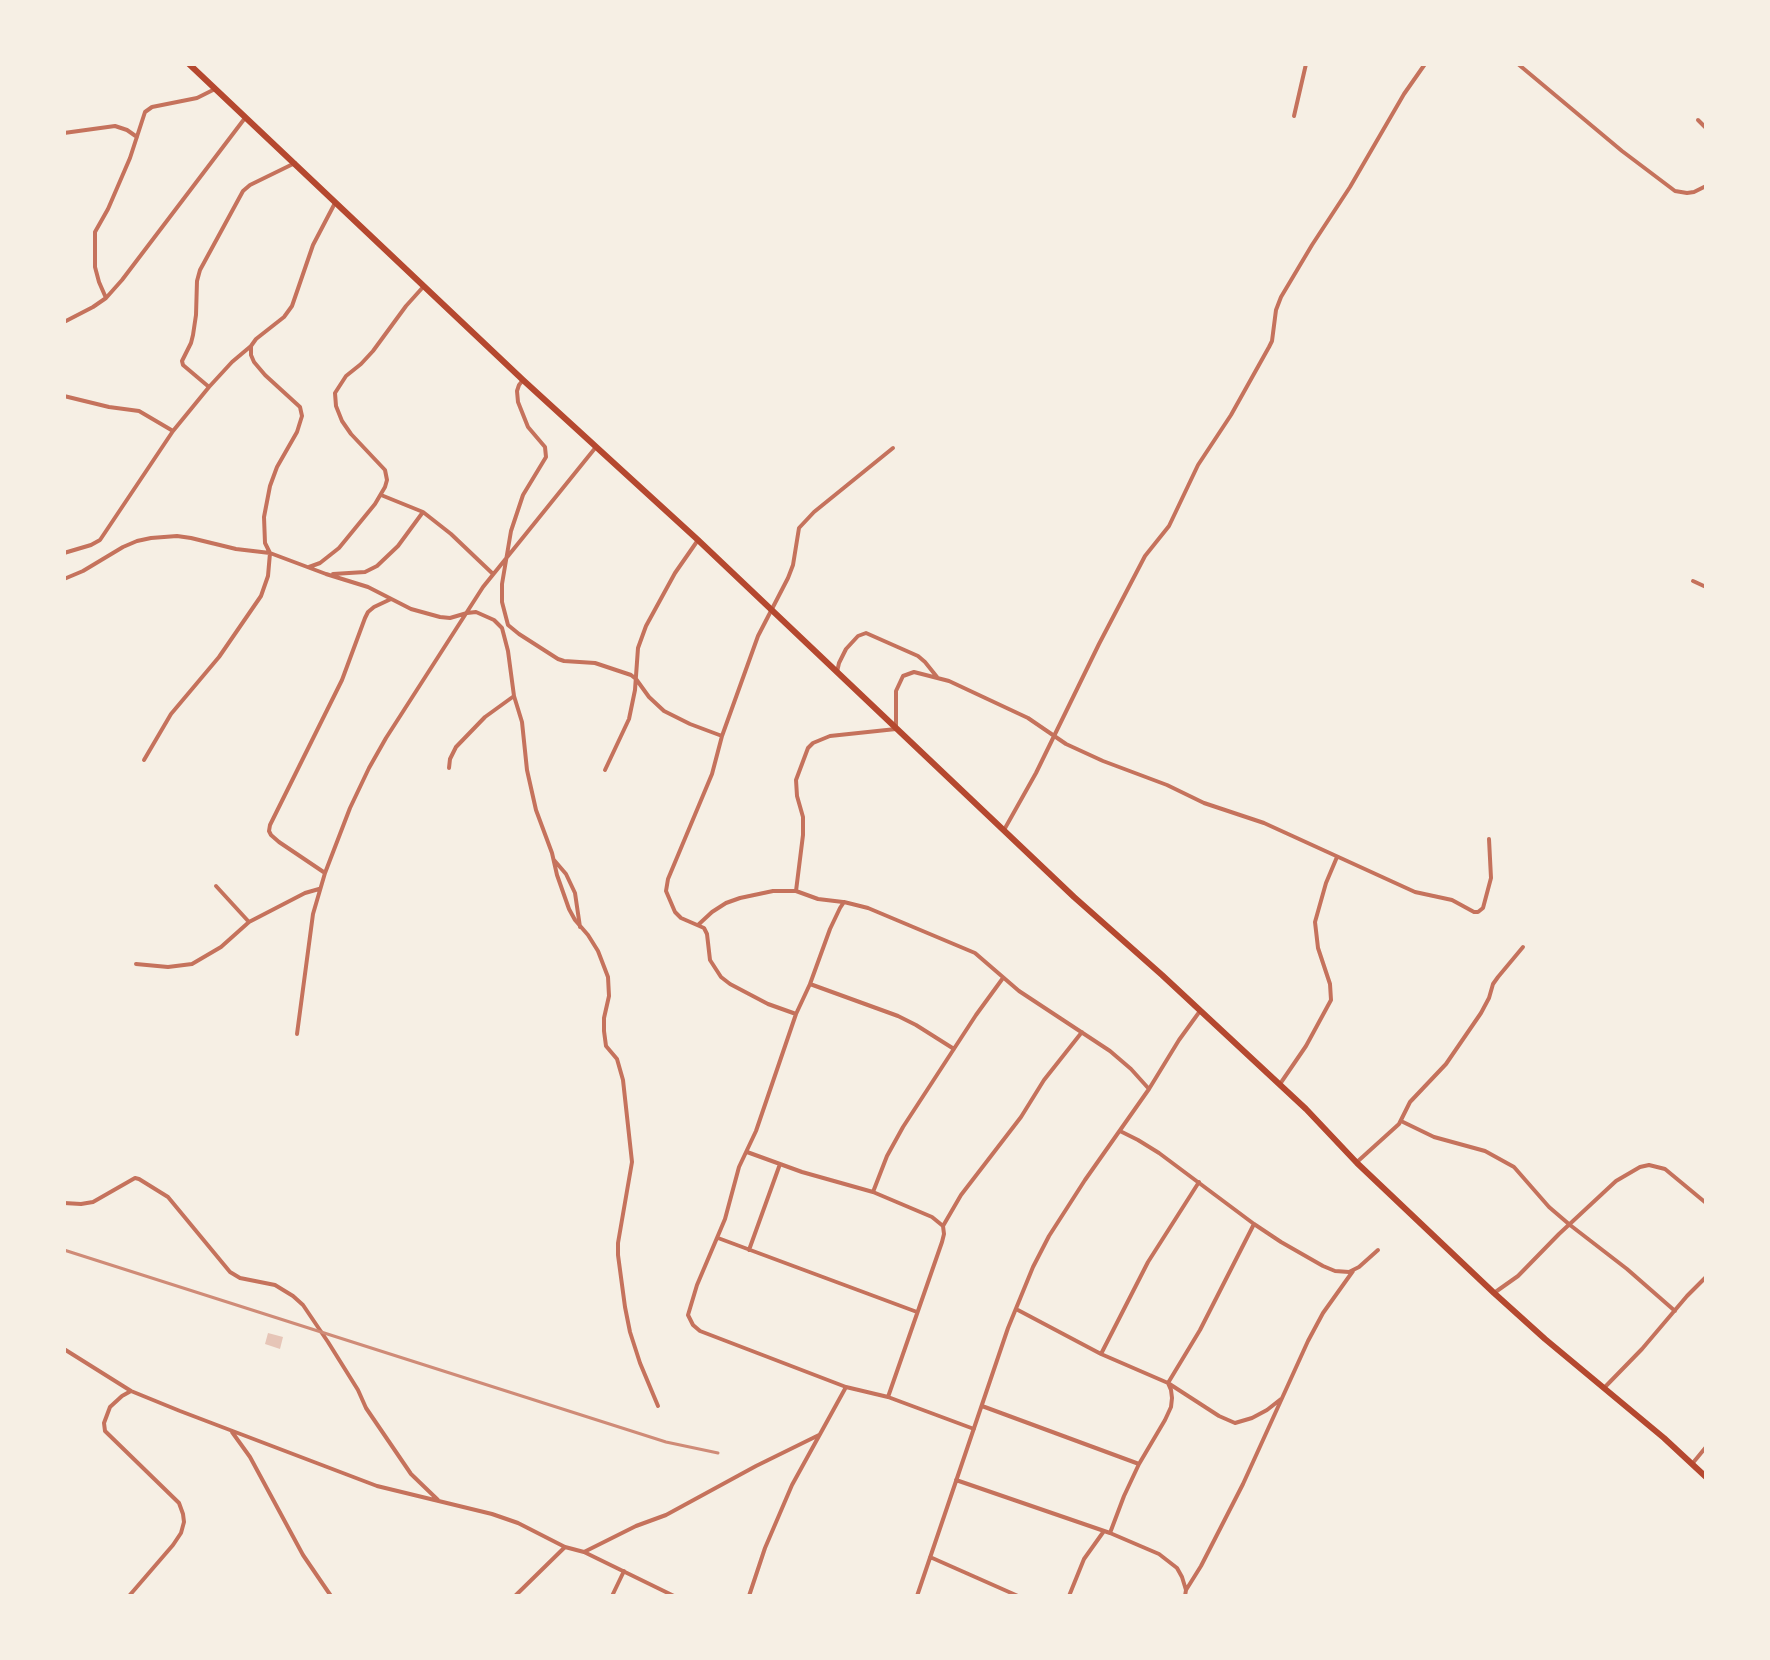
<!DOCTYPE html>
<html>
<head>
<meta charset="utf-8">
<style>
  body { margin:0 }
  #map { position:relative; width:1770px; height:1660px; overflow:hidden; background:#f6efe4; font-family:"Sofia Sans Condensed",sans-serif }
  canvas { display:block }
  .frame { position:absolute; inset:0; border:66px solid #f6efe4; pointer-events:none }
</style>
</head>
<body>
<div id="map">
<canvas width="1770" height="1660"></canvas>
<div class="frame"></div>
</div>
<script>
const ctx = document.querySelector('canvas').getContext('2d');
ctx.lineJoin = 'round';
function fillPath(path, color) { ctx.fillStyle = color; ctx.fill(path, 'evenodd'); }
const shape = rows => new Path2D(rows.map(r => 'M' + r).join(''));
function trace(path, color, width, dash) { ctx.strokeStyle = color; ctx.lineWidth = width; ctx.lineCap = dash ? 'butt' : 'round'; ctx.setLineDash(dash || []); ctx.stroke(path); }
fillPath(shape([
  [268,1333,283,1337,280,1349,265,1344]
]), '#e6c5b7');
trace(shape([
  [1518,64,1622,151,1675,191,1687,193,1694,192,1706,186],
  [1294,116,1306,64],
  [1698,120,1706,128],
  [64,133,115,126,127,130,137,137],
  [335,203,313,245,292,306,284,317,256,339,251,346,251,355,254,362,265,375,300,407,302,416,297,432,277,467,270,486,264,517,265,543,270,553,326,574,368,587,411,609,440,617,450,618,467,613,476,612,494,620,502,628,508,651,514,696,522,722,527,770,536,810,552,853,557,875,569,909,575,920,588,935,598,951,608,977,609,996,604,1018,604,1031,606,1046,617,1059,623,1080,632,1162,618,1243,618,1255,625,1307,630,1332,640,1363,658,1406],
  [106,298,99,282,95,267,95,232,108,209,130,158,145,112,152,107,197,98,215,89],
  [64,322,93,307,106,298,122,280,245,118],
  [523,380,519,385,517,391,518,402,528,427,545,447,546,457,523,495,511,531,502,584,502,602,508,625,519,634,558,659,564,661,595,663,631,675,636,679,649,697,664,711,690,724,722,736],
  [209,387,183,365,182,361,191,343,193,335,196,315,197,281,200,270,243,191,250,185,295,163],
  [64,396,109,407,139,411,173,431],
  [381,495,423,512,451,534,493,574],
  [64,553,91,545,100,540,173,431,209,387,232,362,251,346],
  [309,567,320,563,339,548,375,504,385,487,387,480,385,470,351,434,342,421,336,406,335,393,346,376,361,364,373,351,406,306,424,286],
  [333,574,365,572,377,566,398,546,423,512],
  [64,579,83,571,123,547,137,541,151,538,177,536,191,538,236,549,270,553,268,576,261,596,219,657,171,714,144,760],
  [1693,581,1706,587],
  [837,672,839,663,846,649,858,636,866,633,918,656,925,662,937,677],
  [449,768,450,759,456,747,485,717,514,696],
  [605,770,629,719,635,690,638,648,646,626,675,573,698,540],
  [1004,830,1036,773,1099,644,1145,556,1169,526,1198,465,1231,415,1269,347,1272,341,1276,310,1281,297,1312,245,1350,187,1404,94,1425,64],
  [554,860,566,874,575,893,580,927],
  [325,873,279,842,271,835,269,831,270,825,342,680,365,618,368,612,374,607,391,599],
  [216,886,249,922],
  [796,891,803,835,803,817,797,796,796,780,808,748,813,743,830,736,896,729,896,691,903,676,914,672,949,681,1028,718,1066,744,1103,761,1167,785,1204,803,1264,823,1415,892,1452,900,1474,912,1478,912,1483,908,1491,878,1489,839],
  [698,925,712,912,726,903,740,898,773,891,796,891,818,899,843,902],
  [136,964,168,967,192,964,221,947,249,922,305,893,319,889],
  [810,984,898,1016,916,1025,954,1049],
  [796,1014,768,1004,730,984,721,977,710,960,707,934,704,928,681,918,675,912,666,891,668,879,712,774,722,736,758,636,788,578,793,565,799,528,814,512,893,448],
  [297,1034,313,914,325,873,350,808,369,768,386,738,483,587,596,447],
  [1280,1084,1306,1046,1331,1000,1330,984,1318,948,1315,922,1326,883,1337,857],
  [1401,1121,1434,1137,1485,1151,1514,1167,1549,1207,1570,1225,1627,1269,1675,1311],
  [1120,1131,1138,1140,1159,1153,1254,1224,1281,1242,1323,1266,1335,1271,1349,1272,1359,1267,1378,1250],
  [747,1152,802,1172,873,1192,932,1217,943,1226,944,1234,942,1242,888,1397],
  [1357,1162,1399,1124,1410,1102,1446,1064,1481,1013,1489,998,1493,984,1498,977,1523,947],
  [873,1192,887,1156,903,1127,976,1015,1003,978],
  [64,1203,81,1204,93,1202,135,1178,139,1179,168,1197,230,1272,240,1278,275,1285,293,1296,303,1305,328,1342,358,1390,366,1408,411,1474,438,1500],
  [1254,1224,1200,1330,1168,1383,1219,1416,1235,1423,1252,1418,1267,1410,1281,1399],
  [943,1226,961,1195,1021,1117,1044,1080,1082,1032],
  [718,1238,917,1312],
  [749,1250,780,1164],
  [1494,1293,1518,1276,1559,1234,1616,1181,1640,1167,1649,1165,1665,1169,1706,1203],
  [1016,1309,1101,1354,1168,1383,1171,1390,1172,1398,1171,1407,1165,1420,1139,1464,1124,1496,1110,1533],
  [64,1349,131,1391,180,1411,377,1486,492,1514,518,1523,565,1547,584,1552,674,1596],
  [1101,1354,1148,1262,1199,1182],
  [1604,1388,1642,1349,1687,1296,1706,1277],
  [982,1406,1139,1464],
  [974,1429,888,1397,846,1387,700,1331,693,1325,688,1315,697,1285,725,1219,739,1167,756,1131,796,1014,810,984,830,929,840,908,844,902,868,908,975,953,1019,991,1110,1051,1131,1069,1149,1089],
  [232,1432,250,1457,303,1555,331,1596],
  [1692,1464,1706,1447],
  [956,1480,1110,1533,1159,1554,1177,1568,1182,1577,1186,1590,1185,1596],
  [584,1552,636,1526,666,1515,756,1466,819,1435],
  [930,1557,1018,1596],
  [1186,1590,1201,1566,1243,1484,1308,1341,1323,1313,1353,1271],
  [129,1596,173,1545,181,1533,184,1522,183,1514,179,1503,105,1431,104,1423,110,1407,122,1396,131,1391],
  [515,1596,565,1547],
  [612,1596,624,1571],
  [749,1596,765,1548,792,1485,846,1387],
  [917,1596,1008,1328,1033,1267,1049,1236,1085,1180,1149,1089,1179,1040,1200,1011],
  [1069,1596,1084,1559,1104,1531]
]), '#c5725c', 4);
trace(shape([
  [189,64,523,380,698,540,1074,897,1162,975,1306,1109,1357,1163,1494,1293,1545,1339,1664,1438,1706,1477]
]), '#b5482f', 6);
trace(shape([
  [64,1250,666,1442,718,1453]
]), '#cf8b77', 3);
</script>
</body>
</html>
